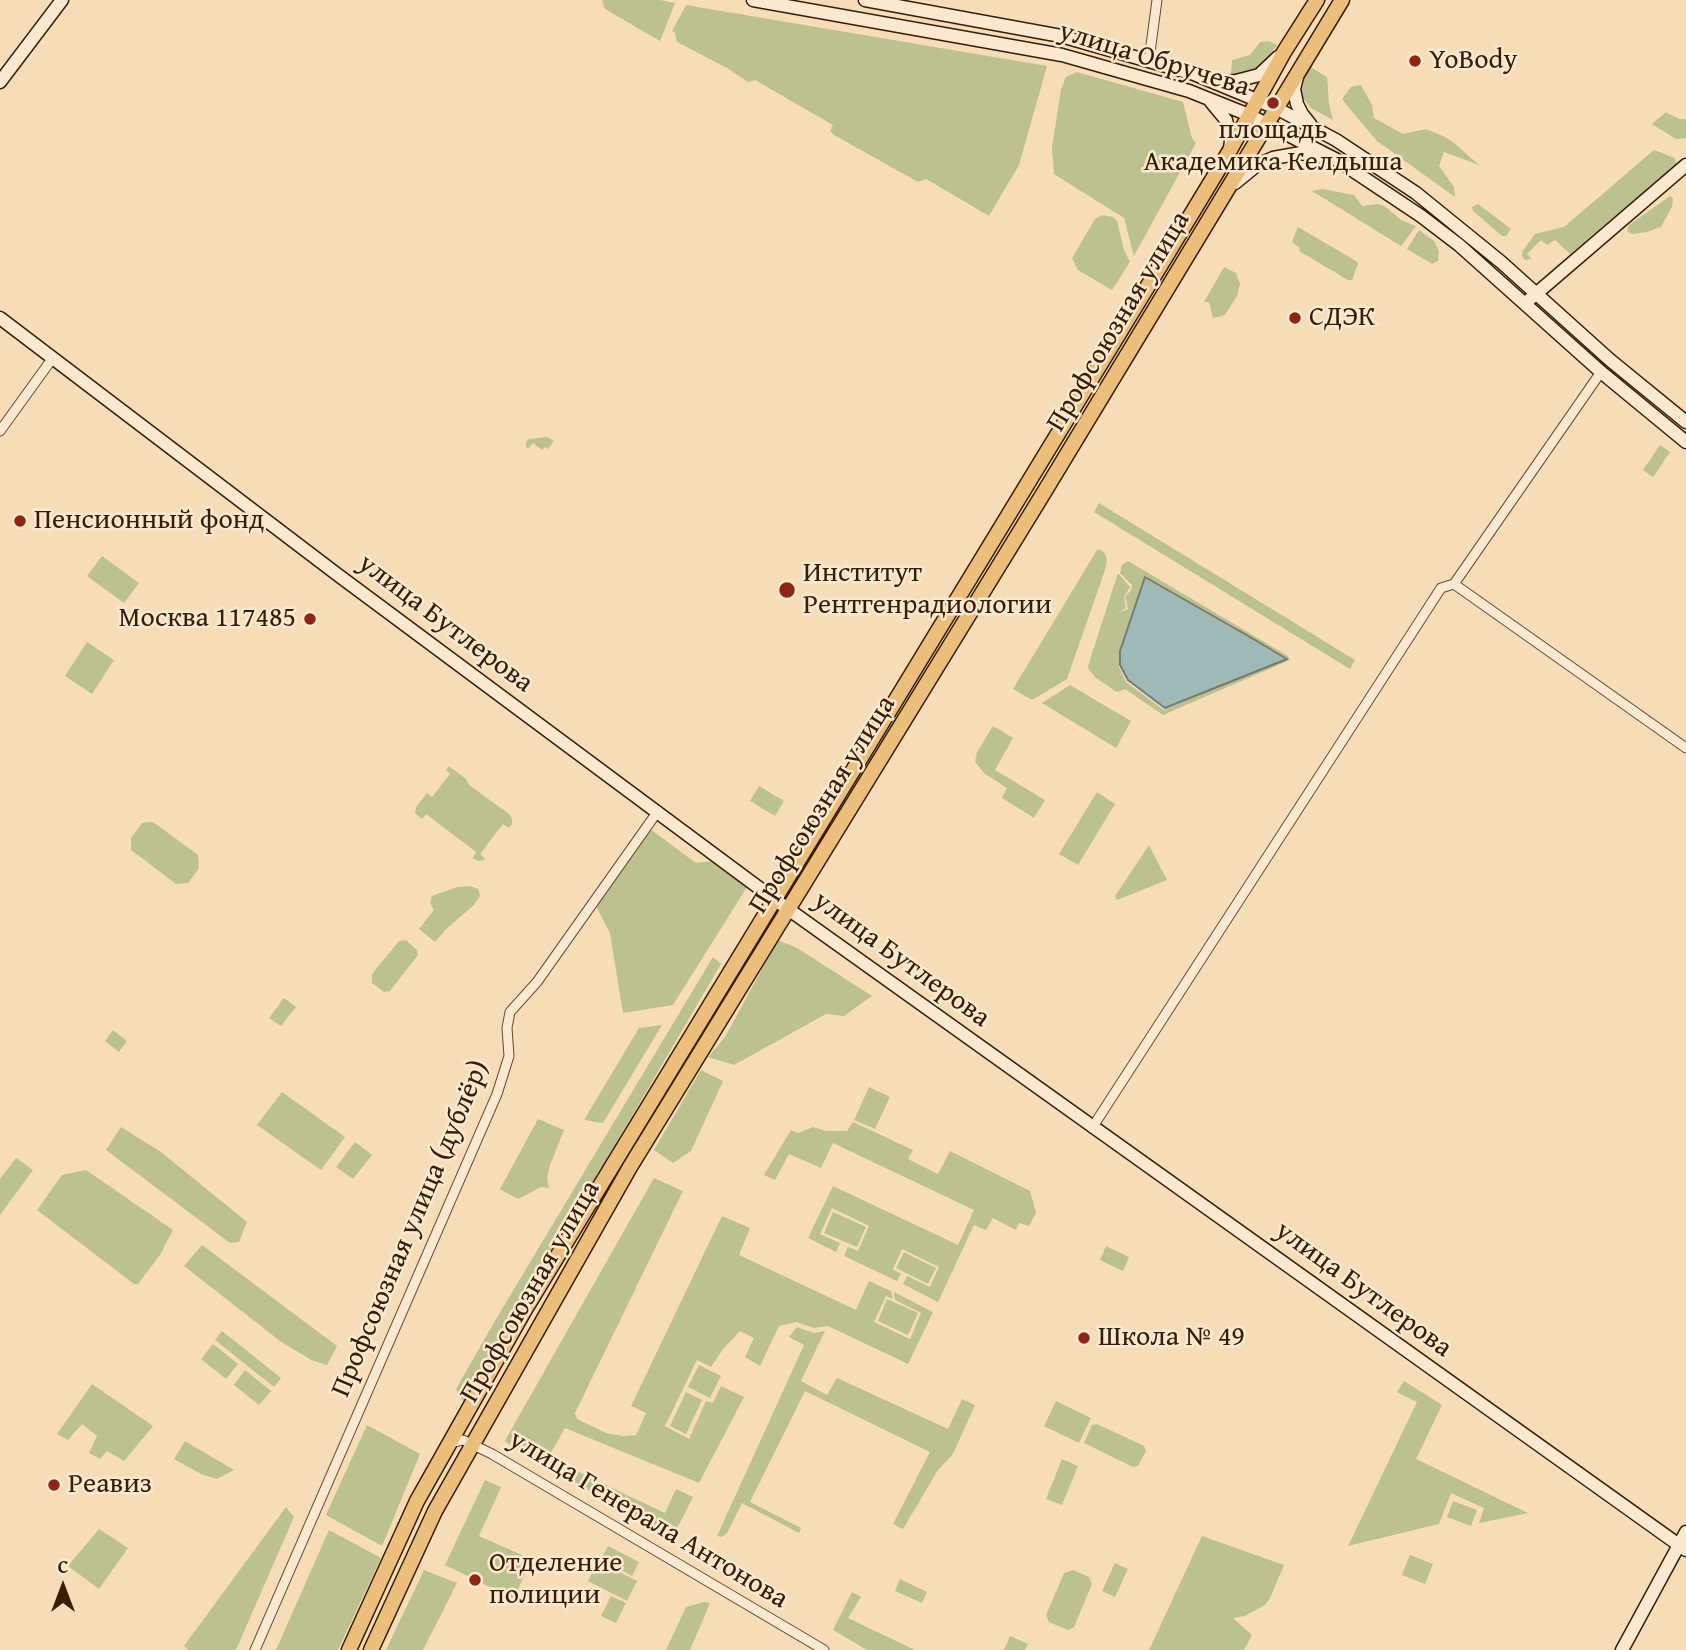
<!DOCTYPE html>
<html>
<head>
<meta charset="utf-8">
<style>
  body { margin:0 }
  #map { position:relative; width:1686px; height:1650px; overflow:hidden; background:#f7ddb7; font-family:"Gentium Book Plus",serif }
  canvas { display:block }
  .north { position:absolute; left:28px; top:1552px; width:70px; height:70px; -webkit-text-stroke:5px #fae9d0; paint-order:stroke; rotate:0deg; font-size:19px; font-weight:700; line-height:28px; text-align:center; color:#371c06 }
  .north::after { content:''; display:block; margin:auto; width:24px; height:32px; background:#371c06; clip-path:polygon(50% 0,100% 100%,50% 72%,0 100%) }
</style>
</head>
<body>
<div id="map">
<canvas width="1686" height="1650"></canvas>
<div class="north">С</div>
</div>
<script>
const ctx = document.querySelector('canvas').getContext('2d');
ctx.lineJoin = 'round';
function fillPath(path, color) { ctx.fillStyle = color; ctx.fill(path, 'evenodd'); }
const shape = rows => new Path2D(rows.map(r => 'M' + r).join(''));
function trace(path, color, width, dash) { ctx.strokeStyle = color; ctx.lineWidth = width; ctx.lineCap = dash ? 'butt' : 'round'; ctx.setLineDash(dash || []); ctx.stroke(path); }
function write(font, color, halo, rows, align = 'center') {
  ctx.font = font + ' "Gentium Book Plus",serif'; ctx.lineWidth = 5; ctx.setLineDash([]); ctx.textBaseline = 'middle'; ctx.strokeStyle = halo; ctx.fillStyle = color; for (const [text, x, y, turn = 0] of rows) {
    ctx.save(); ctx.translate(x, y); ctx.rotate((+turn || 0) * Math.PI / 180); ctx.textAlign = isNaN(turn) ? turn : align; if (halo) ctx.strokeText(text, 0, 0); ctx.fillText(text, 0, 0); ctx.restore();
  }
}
fillPath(shape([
  [602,0,660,0,675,3,660,41,605,9],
  [686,5,1047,66,1019,165,989,216,926,179,918,182,834,135,830,131,833,125,755,80,748,82,727,68,677,42,675,33,672,31],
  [1269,41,1277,45,1264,63,1256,70,1231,75,1232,60,1250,55,1260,42],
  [1309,66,1327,77,1329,104,1333,120,1311,108,1301,96,1299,86],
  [1077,72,1183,102,1192,138,1196,143,1134,256,1124,218,1054,174,1052,147,1061,89,1066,77],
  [1361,85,1372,105,1374,118,1403,134,1426,129,1443,136,1453,142,1479,165,1444,152,1439,166,1454,187,1455,197,1377,141,1359,120,1342,99,1351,87],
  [1666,112,1679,119,1686,119,1686,138,1676,139,1652,124],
  [1654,150,1675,158,1676,164,1570,254,1555,240,1547,245,1541,240,1527,254,1532,259,1525,260,1522,256,1522,252,1535,234,1564,227],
  [1323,189,1354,195,1362,206,1378,204,1386,207,1401,220,1416,226,1401,246,1312,191],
  [1670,196,1673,198,1672,207,1661,227,1647,232,1632,234,1627,231,1629,225],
  [1478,204,1511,229,1506,236,1502,236,1473,211,1472,207],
  [1102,215,1113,217,1117,221,1124,250,1130,262,1112,290,1078,270,1072,258,1095,219],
  [1298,227,1356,261,1358,264,1352,280,1348,280,1299,251,1300,248,1292,242],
  [1419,230,1434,241,1439,251,1438,261,1432,264,1407,249],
  [1224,267,1236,273,1240,284,1237,296,1225,315,1213,318,1209,302,1204,302],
  [547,437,554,441,548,449,545,447,542,450,533,443,528,449,526,447,526,442,529,439],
  [1660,445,1670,452,1653,477,1643,470],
  [1099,503,1355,660,1350,669,1094,512],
  [1097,550,1101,550,1105,554,1107,560,1105,570,1067,679,1032,700,1013,689],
  [102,556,139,583,124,603,87,576],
  [1128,561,1288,656,1290,660,1163,715,1125,689,1118,692,1115,691,1096,678,1089,670,1088,666,1118,573,1130,587,1124,597,1126,608,1117,613,1128,609,1125,597,1131,590,1132,585,1120,573,1122,565],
  [1145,576,1287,658,1287,659,1164,710,1126,682,1119,667,1119,652],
  [87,642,114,660,92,694,65,676],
  [1070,685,1131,721,1116,748,1042,703],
  [993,726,1013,738,995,770,1045,800,1034,818,1002,798,1007,788,985,774,975,762,977,752],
  [449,766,466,779,469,785,509,814,512,819,512,824,509,828,503,824,480,854,485,859,483,860,478,861,473,858,476,852,426,814,422,819,415,813,416,807,427,793,432,797,450,774,446,770],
  [759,786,784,801,775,816,750,801],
  [1097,792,1115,804,1078,865,1059,854],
  [149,822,153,822,198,855,199,868,188,883,176,884,131,850,131,838,142,823],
  [650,829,696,863,714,861,747,887,673,1005,623,1013,610,933,595,904],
  [1149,845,1167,880,1117,900,1115,896],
  [470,886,478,889,480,896,474,905,446,929,435,942,419,929,434,910,430,903,432,896,457,887],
  [406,940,417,950,418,955,390,991,384,992,372,983,372,974,399,941],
  [778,940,797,948,872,996,844,1016,826,1014,734,1065,708,1057,725,1037],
  [713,957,721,964,464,1403,456,1389,496,1319],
  [284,998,296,1007,281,1026,269,1018],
  [662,1025,603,1123,584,1120,639,1028],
  [113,1030,127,1041,119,1052,105,1041],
  [701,1070,723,1081,691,1151,673,1163,654,1150],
  [869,1087,890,1097,875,1129,854,1120],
  [282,1092,345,1137,321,1170,257,1125],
  [538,1119,564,1130,550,1165,547,1178,549,1188,541,1187,518,1199,500,1189],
  [853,1122,913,1150,908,1159,938,1174,950,1151,1030,1191,1036,1213,1029,1226,1019,1223,1016,1230,993,1218,986,1230,974,1225,938,1302,903,1284,907,1276,930,1287,939,1267,902,1249,893,1269,901,1274,897,1281,844,1256,848,1247,858,1251,869,1226,832,1208,820,1234,840,1243,836,1252,808,1238,833,1186,958,1245,974,1210,833,1143,821,1168,789,1154,775,1180,764,1175,791,1130,798,1133,813,1127,826,1131,847,1131],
  [121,1127,161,1152,247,1222,239,1242,230,1243,106,1150],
  [355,1142,372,1155,353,1179,336,1167],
  [16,1158,33,1170,0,1215,0,1179],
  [86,1170,173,1230,160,1255,138,1284,134,1284,37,1210,62,1175],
  [654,1178,683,1191,575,1413,577,1419,606,1433,623,1436,636,1435,646,1413,631,1406,722,1216,750,1228,739,1255,856,1310,869,1281,891,1291,893,1299,886,1296,874,1322,910,1339,921,1313,895,1300,894,1292,933,1312,908,1364,828,1326,814,1328,796,1322,779,1326,760,1366,745,1357,754,1338,740,1331,723,1349,711,1367,697,1360,665,1426,689,1439,706,1401,713,1403,721,1386,744,1397,699,1483,565,1428,544,1465,510,1445,505,1441,507,1437],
  [833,1212,866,1227,857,1247,824,1233],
  [202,1245,337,1346,327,1365,311,1360,280,1341,184,1266],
  [1106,1246,1129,1257,1123,1271,1100,1260],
  [904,1252,936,1268,928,1284,896,1268],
  [887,1299,918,1313,908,1335,878,1321],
  [797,1327,814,1333,825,1331,801,1381,827,1395,837,1378,948,1429,962,1399,975,1405,953,1454,938,1470,903,1529,893,1524,930,1452,805,1391,750,1502,801,1528,799,1533,742,1503,727,1533,722,1537,717,1536,804,1345,789,1337],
  [222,1331,281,1378,274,1387,215,1340],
  [213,1344,238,1364,226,1379,201,1359],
  [699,1365,721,1376,710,1398,688,1387],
  [245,1370,271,1391,259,1405,234,1385],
  [1404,1381,1442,1405,1416,1459,1528,1513,1479,1523,1484,1508,1451,1493,1439,1524,1348,1546,1417,1402,1397,1392],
  [92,1384,153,1426,124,1461,107,1451,100,1459,89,1453,97,1436,82,1424,68,1440,57,1434],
  [686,1392,702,1400,686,1434,670,1426],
  [1056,1401,1091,1418,1079,1443,1044,1426],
  [1097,1424,1144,1446,1146,1451,1138,1466,1133,1467,1084,1443,1092,1425],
  [367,1425,420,1454,382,1546,326,1515],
  [185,1441,234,1470,217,1479,201,1474,174,1459],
  [551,1459,665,1513,676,1489,693,1497,672,1538,548,1467],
  [1062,1459,1078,1466,1062,1505,1046,1499],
  [485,1480,501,1487,479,1536,531,1559,514,1599,445,1565],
  [1453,1501,1477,1510,1471,1526,1447,1517],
  [286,1507,294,1517,236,1650,188,1650,184,1646],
  [99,1529,128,1548,99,1589,68,1566],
  [329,1530,381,1558,338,1650,276,1650],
  [1202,1536,1284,1565,1270,1598,1265,1605,1245,1616,1233,1618,1252,1635,1244,1650,1149,1650],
  [608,1546,639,1562,632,1576,601,1559],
  [1410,1555,1433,1564,1425,1584,1402,1575],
  [598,1561,637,1581,627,1601,588,1581],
  [1115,1563,1128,1569,1115,1597,1102,1591],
  [424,1570,457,1583,423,1650,386,1650],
  [1073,1570,1089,1577,1092,1584,1074,1627,1068,1630,1049,1622,1046,1615,1064,1573],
  [900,1579,927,1592,922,1603,895,1591],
  [852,1592,861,1597,848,1618,915,1650,867,1650,833,1630],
  [611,1596,626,1603,616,1623,601,1616],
  [704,1602,710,1603,690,1650,666,1650,686,1607],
  [1010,1636,1028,1644,1025,1650,1004,1650]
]), '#bbc18f');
const water = shape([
  [1145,577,1250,637,1287,659,1165,708,1128,680,1120,665,1120,651,1145,577]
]);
fillPath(water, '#9fbab6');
trace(water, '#757b70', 2);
const street = shape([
  [1149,60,1157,0],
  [0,431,52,359],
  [1454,584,1686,748],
  [1092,1128,1441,588,1454,584,1601,372],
  [451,1443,463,1440,492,1454,824,1650],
  [255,1650,497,1094,509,1056,507,1028,510,1012,537,982,658,811]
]);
const secondary = shape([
  [753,0,1062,55,1189,91,1249,115,1337,160,1421,216,1459,245,1601,372,1686,442],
  [865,0,1061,36,1194,74,1276,108,1336,140,1416,193,1501,262,1610,360,1686,422],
  [1297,77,1294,89,1297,104,1302,114,1310,124],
  [0,82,62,0],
  [1220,82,1236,81,1259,75,1278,57],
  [1211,102,1226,120,1231,140,1230,150],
  [1235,183,1257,165,1273,158,1301,153,1323,157],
  [1530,299,1686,165],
  [0,318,338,575,774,899,1686,1550],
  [1622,1650,1686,1532]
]);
const primary = shape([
  [349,1650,417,1501,524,1311,1157,271,1229,152,1284,52,1317,0],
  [371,1650,435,1511,630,1167,1043,494,1342,0]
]);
trace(street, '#674c32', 11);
trace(secondary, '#371c06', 15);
trace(primary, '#371c06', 17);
trace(street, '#fae9d0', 9);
trace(secondary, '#fae9d0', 12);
trace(primary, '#ecbe7c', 14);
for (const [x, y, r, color] of [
  [1415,61,7,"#8f2418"],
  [1273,103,7,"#8f2418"],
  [1295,318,7,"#8f2418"],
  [20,521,7,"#8f2418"],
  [787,590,9,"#8f2418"],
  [310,619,7,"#8f2418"],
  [1084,1338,7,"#8f2418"],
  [54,1485,7,"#8f2418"],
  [475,1580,7,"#8f2418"]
]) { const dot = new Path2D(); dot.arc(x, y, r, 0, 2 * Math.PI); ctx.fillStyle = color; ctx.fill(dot); trace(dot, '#fae9d0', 2.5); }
write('28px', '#371c06', '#fae9d0', [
  ["улица Обручева",1154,60,17],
  ["Профсоюзная улица",1119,322,-59],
  ["улица Бутлерова",445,624,37],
  ["Профсоюзная улица",823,805,-58],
  ["улица Бутлерова",901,960,36],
  ["Профсоюзная улица (дублёр)",411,1229,-67],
  ["улица Бутлерова",1363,1290,36],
  ["Профсоюзная улица",531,1292,-60],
  ["улица Генерала Антонова",648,1520,31]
]);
write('28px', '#371c06', '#fae9d0', [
  ["YoBody",1429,61],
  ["площадь",1273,131,"center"],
  ["Академика Келдыша",1273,163,"center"],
  ["СДЭК",1309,318],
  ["Пенсионный фонд",34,521],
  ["Институт",803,574],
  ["Рентгенрадиологии",803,606],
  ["Москва 117485",296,619,"right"],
  ["Школа № 49",1098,1338],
  ["Реавиз",68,1485],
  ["Отделение",489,1564],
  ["полиции",489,1596]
], 'left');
</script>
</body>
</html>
